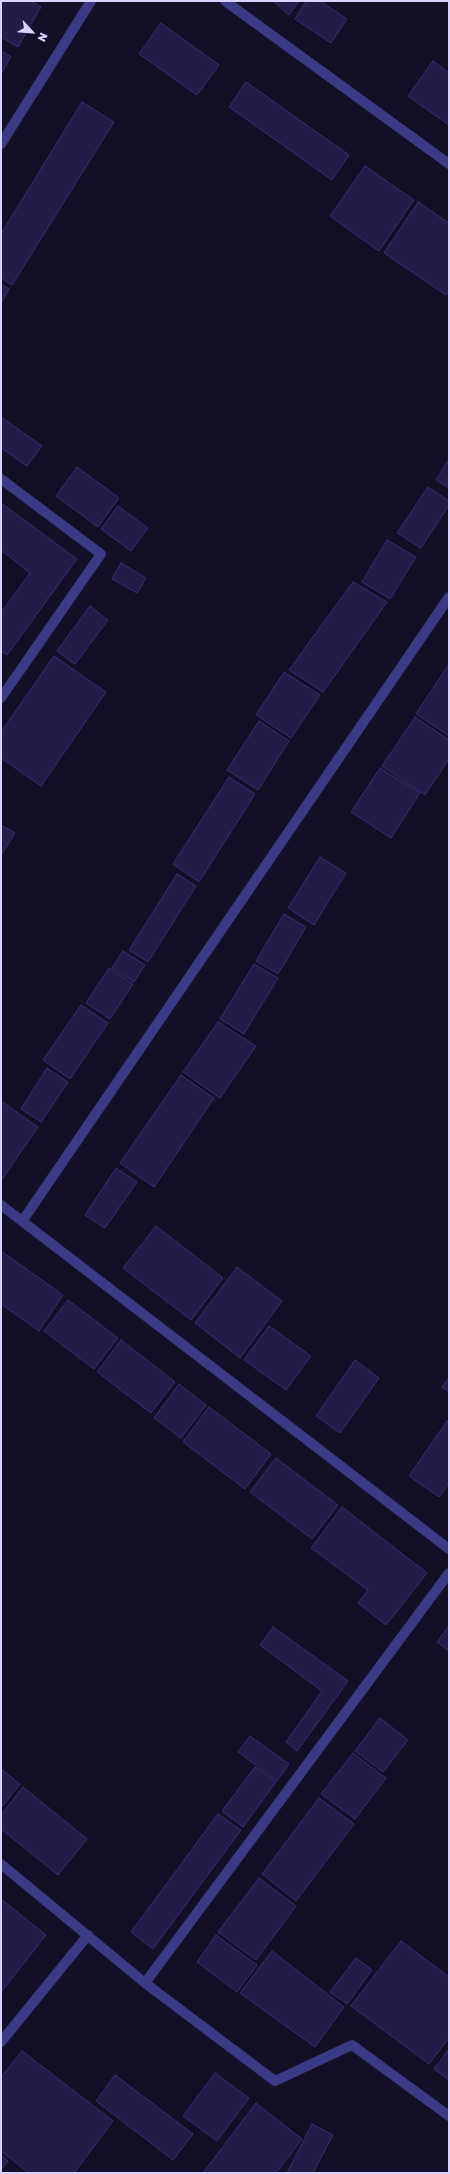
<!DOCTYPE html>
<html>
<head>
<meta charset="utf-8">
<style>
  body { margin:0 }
  #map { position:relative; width:450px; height:2174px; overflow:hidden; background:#130f26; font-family:"Golos Text",sans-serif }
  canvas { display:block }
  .frame { position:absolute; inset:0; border:2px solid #d9d4ff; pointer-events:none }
  .north { position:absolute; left:12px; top:12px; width:40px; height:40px; -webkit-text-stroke:3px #130f26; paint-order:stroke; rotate:116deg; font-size:11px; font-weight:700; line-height:16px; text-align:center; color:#d9d4ff }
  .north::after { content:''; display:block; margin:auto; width:14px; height:18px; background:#d9d4ff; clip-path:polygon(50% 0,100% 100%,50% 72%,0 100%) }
</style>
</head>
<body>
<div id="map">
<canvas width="450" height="2174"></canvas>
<div class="frame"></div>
<div class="north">N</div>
</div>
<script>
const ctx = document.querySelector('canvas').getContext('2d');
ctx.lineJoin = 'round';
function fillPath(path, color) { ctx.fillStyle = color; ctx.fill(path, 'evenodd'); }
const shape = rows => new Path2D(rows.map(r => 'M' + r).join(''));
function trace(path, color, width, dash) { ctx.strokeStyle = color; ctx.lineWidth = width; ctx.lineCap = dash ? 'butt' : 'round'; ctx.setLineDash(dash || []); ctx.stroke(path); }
const building = shape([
  [1,1,31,1,41,7,18,47,1,37,1,1],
  [273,1,299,1,289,15,273,1],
  [306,1,320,1,347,19,331,43,295,19,306,1],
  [161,23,219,65,197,95,139,54,161,23],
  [1,51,11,57,1,74,1,51],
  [433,61,449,73,449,125,408,96,433,61],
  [246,82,349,155,332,180,229,107,246,82],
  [82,102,114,122,12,285,1,278,1,234,82,102],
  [365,166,414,200,379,251,330,216,365,166],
  [418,202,449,223,449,291,446,295,384,253,418,202],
  [1,284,9,289,1,303,1,284],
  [1,417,42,446,27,466,1,448,1,417],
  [449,459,449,488,436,480,449,459],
  [77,467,119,498,98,527,56,496,77,467],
  [428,487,449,501,449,505,421,548,397,533,428,487],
  [1,503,77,559,7,655,1,651,1,613,30,573,1,550,1,503],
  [118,506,148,528,131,551,101,529,118,506],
  [387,540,416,557,390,599,362,582,387,540],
  [121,563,146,578,137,593,112,579,121,563],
  [353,582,387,602,323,692,289,670,353,582],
  [90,606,108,620,75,664,57,651,90,606],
  [54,656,106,692,41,786,1,758,1,732,54,656],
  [449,664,449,736,416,714,449,664],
  [284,672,320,695,291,738,256,715,284,672],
  [415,717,449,740,449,759,425,795,382,766,415,717],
  [259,721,289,741,258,790,227,770,259,721],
  [380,768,420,793,391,838,351,812,380,768],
  [229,777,255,794,199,882,173,864,229,777],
  [1,825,15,833,1,855,1,825],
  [320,857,346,873,314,925,288,908,320,857],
  [177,874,196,886,148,962,129,950,177,874],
  [284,914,306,927,278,974,256,961,284,914],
  [123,951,145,965,134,982,112,968,123,951],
  [254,964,278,978,244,1034,220,1019,254,964],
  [109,968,133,984,110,1019,86,1003,109,968],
  [81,1005,108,1023,70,1079,43,1060,81,1005],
  [218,1022,256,1046,220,1098,183,1072,218,1022],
  [47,1068,68,1082,41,1122,21,1109,47,1068],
  [181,1075,214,1098,154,1187,120,1163,181,1075],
  [1,1101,38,1127,1,1181,1,1101],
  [116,1168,137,1182,105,1228,85,1215,116,1168],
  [156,1226,223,1278,191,1320,123,1268,156,1226],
  [1,1251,63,1295,39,1331,1,1304,1,1251],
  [237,1267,282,1301,240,1358,195,1323,237,1267],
  [68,1300,118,1338,94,1369,44,1331,68,1300],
  [269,1326,311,1356,286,1390,244,1360,269,1326],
  [121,1340,175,1382,151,1413,97,1372,121,1340],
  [355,1360,379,1378,340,1433,316,1416,355,1360],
  [449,1378,449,1392,442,1387,449,1378],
  [179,1384,206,1405,181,1438,154,1418,179,1384],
  [209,1407,271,1454,245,1489,183,1442,209,1407],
  [447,1421,449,1423,449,1483,439,1497,409,1476,447,1421],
  [276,1458,338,1505,312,1539,250,1492,276,1458],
  [342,1507,427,1573,386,1625,358,1603,368,1590,311,1548,342,1507],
  [449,1626,449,1651,437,1642,449,1626],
  [273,1627,348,1681,297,1751,286,1742,322,1691,260,1645,273,1627],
  [380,1718,408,1740,383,1772,355,1751,380,1718],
  [250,1736,289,1764,277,1781,238,1752,250,1736],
  [353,1753,386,1778,355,1819,321,1794,353,1753],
  [255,1767,276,1782,243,1827,222,1811,255,1767],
  [1,1769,20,1784,1,1808,1,1769],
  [23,1787,87,1839,58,1875,1,1829,1,1815,23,1787],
  [319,1798,354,1824,296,1901,262,1874,319,1798],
  [218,1814,241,1830,153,1949,131,1932,218,1814],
  [259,1878,296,1906,256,1960,218,1932,259,1878],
  [1,1899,46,1935,1,1992,1,1899],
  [216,1935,257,1965,237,1992,197,1962,216,1935],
  [401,1941,449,1977,449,2038,429,2064,351,2006,401,1941],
  [272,1951,344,2007,315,2047,240,1993,272,1951],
  [356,1958,372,1970,347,2004,330,1992,356,1958],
  [449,2049,449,2080,434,2069,449,2049],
  [22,2051,113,2121,74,2173,29,2173,1,2151,1,2077,22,2051],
  [215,2073,249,2098,217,2141,183,2116,215,2073],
  [115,2075,193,2134,173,2160,96,2101,115,2075],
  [256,2103,302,2139,276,2173,203,2173,256,2103],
  [312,2124,333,2135,313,2173,287,2173,312,2124],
  [1,2155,8,2161,1,2170,1,2155]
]);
fillPath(building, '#241b47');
trace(building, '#3b2d73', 1);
trace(shape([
  [225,1,449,164],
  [1,144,91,1],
  [1,479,101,554,1,698],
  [1,1205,449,1549],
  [23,1220,449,597],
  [1,1864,145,1983,275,2081,352,2045,449,2116],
  [145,1983,449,1573],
  [1,2042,88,1935]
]), '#3d3a85', 10);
</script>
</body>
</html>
